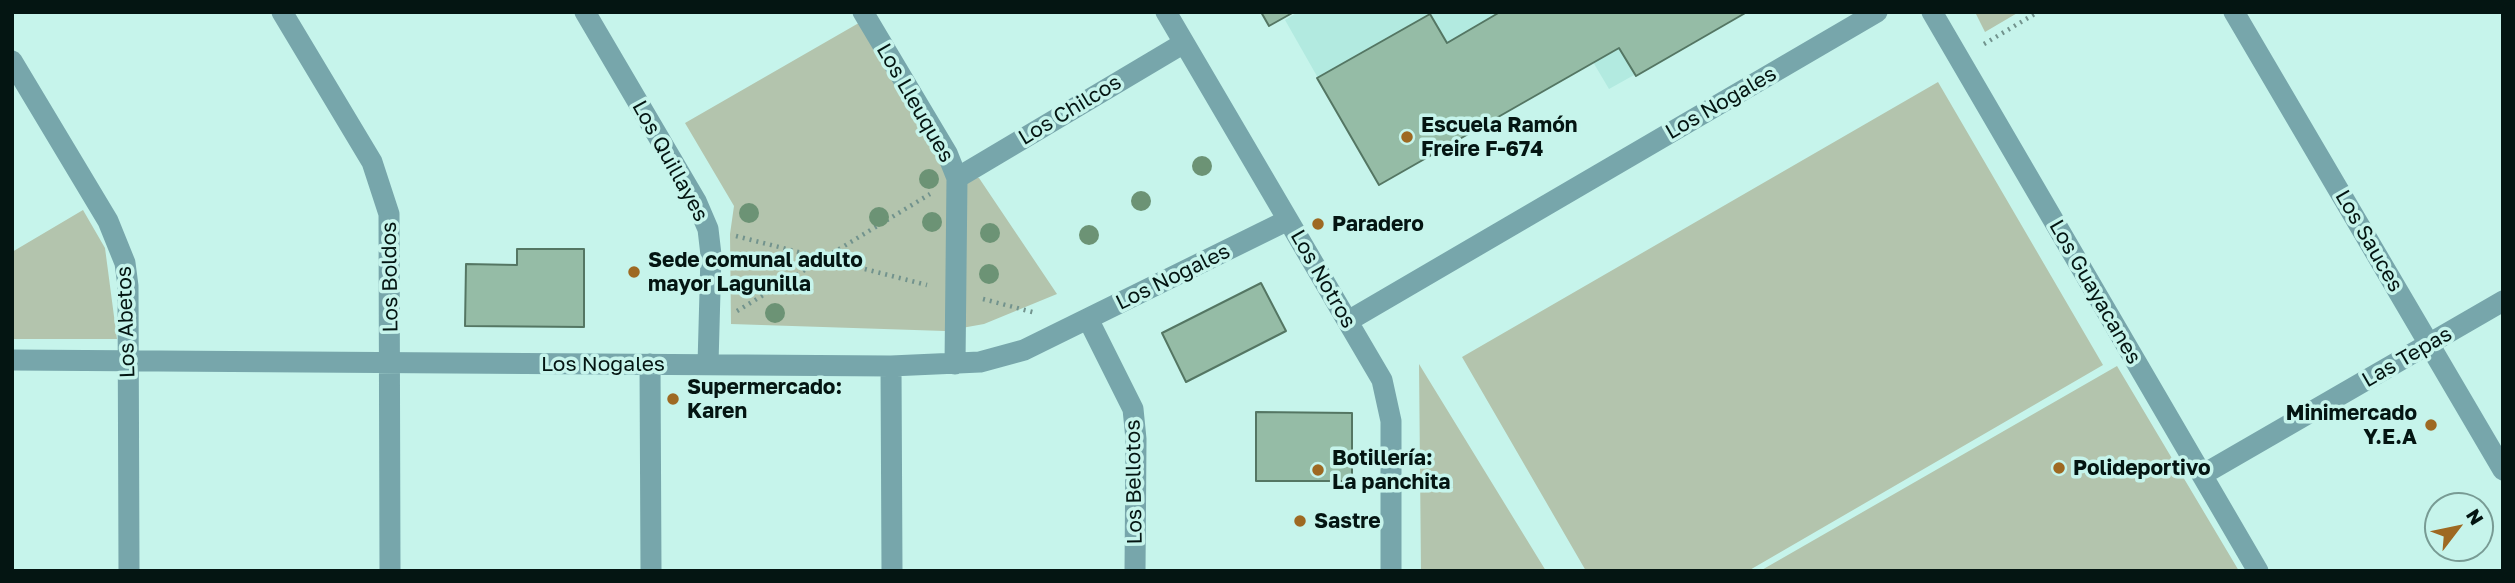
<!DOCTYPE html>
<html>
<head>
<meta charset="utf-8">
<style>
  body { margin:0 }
  #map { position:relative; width:2515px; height:583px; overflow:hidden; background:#c6f4eb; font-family:"Golos Text",sans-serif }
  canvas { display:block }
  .frame { position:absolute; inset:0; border:14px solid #041512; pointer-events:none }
  .north { position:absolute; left:2424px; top:492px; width:70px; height:70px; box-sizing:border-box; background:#c6f4eb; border:2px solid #789b94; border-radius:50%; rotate:58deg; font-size:19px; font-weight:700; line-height:28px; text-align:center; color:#041512 }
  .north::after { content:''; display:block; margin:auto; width:24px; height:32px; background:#9e6922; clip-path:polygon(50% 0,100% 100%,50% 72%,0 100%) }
</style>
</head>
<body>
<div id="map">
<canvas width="2515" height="583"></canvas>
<div class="frame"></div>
<div class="north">N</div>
</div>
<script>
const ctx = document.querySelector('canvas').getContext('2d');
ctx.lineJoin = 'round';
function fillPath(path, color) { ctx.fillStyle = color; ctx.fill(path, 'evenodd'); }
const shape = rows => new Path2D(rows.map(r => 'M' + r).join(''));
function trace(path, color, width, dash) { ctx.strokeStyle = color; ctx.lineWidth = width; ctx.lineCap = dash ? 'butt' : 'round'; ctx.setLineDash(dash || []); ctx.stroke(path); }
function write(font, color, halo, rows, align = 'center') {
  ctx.font = font + ' "Golos Text",sans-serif'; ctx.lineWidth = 7; ctx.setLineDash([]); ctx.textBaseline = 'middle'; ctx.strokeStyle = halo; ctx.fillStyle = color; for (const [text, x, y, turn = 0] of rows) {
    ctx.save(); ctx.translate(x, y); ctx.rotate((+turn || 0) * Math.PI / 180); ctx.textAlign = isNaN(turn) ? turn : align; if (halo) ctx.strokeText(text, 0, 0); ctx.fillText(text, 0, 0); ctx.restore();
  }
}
fillPath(shape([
  [1298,12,1747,12,1609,89,1593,62,1379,185,1285,20]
]), '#b2eae0');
fillPath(shape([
  [1975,12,2019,12,1985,32],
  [864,20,949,177,979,178,1057,294,984,324,945,331,731,324,730,234,734,206,685,123],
  [1938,82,2103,365,1748,571,1586,571,1462,357],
  [83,210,105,248,117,339,12,339,12,252],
  [1419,364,1546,571,1421,571],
  [2117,366,2239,571,1760,571]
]), '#b3c4ad');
const building = shape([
  [1261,12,1294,12,1269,26,1261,12],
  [1500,12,1747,12,1636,76,1619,48,1379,185,1317,78,1430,14,1447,43,1500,12],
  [517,249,584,249,584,327,465,326,466,264,517,265,517,249],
  [1261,283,1286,331,1186,382,1162,333,1261,283],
  [1256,412,1352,413,1352,481,1256,481,1256,412]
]);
fillPath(building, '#95bca6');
trace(building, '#547663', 2);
trace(shape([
  [1984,44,2038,12],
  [736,236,927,285],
  [983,299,1036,313],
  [737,311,930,194]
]), '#72938d', 4.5, [2, 5]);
trace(shape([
  [282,12,372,162,389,214,390,571],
  [585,12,696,201,708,229,711,255,708,364],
  [863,12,947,153,957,178,955,364],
  [1166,12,1382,380,1391,421,1391,571],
  [1932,12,2258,571],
  [2234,12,2503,470],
  [12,61,108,221,125,263,128,286,129,571],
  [957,178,1184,43],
  [1088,319,1133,409,1136,439,1135,571],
  [1348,321,1877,12],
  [12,360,891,366,980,362,1024,350,1288,220],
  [650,364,651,571],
  [891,366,892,571],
  [2202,475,2503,301]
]), '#77a6ab', 21);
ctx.fillStyle = '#6c9375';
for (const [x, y] of [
  [1202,166],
  [929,179],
  [1141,201],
  [749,213],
  [879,217],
  [932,222],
  [990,233],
  [1089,235],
  [989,274],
  [775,313]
]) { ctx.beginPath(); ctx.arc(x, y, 10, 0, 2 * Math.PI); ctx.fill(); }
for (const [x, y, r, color] of [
  [1407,137,7,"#9e6922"],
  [1318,224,7,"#9e6922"],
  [634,272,7,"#9e6922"],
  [673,399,7,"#9e6922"],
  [2431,425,7,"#9e6922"],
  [2059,468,7,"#9e6922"],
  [1318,470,7,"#9e6922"],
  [1300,521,7,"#9e6922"]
]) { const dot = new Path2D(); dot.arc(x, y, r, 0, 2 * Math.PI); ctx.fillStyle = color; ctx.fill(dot); trace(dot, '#c6f4eb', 2.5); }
write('21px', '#041512', '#c6f4eb', [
  ["Los Lleuques",915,103,60],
  ["Los Nogales",1721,103,-30],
  ["Los Chilcos",1070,110,-31],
  ["Los Quillayes",670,161,61],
  ["Los Sauces",2369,241,60],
  ["Los Boldos",390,277,-91],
  ["Los Nogales",1173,277,-26],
  ["Los Notros",1323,279,60],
  ["Los Guayacanes",2095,292,60],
  ["Los Abetos",126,322,-92],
  ["Las Tepas",2407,357,-30],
  ["Los Nogales",603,364],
  ["Los Bellotos",1134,482,-91]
]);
write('bold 21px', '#041512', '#c6f4eb', [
  ["Escuela Ramón",1421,125],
  ["Freire F-674",1421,149],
  ["Paradero",1332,224],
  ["Sede comunal adulto",648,260],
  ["mayor Lagunilla",648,284],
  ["Supermercado:",687,387],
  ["Karen",687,411],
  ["Minimercado",2417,413,"right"],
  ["Y.E.A",2417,437,"right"],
  ["Botillería:",1332,458],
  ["La panchita",1332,482],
  ["Polideportivo",2073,468],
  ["Sastre",1314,521]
], 'left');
</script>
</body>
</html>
